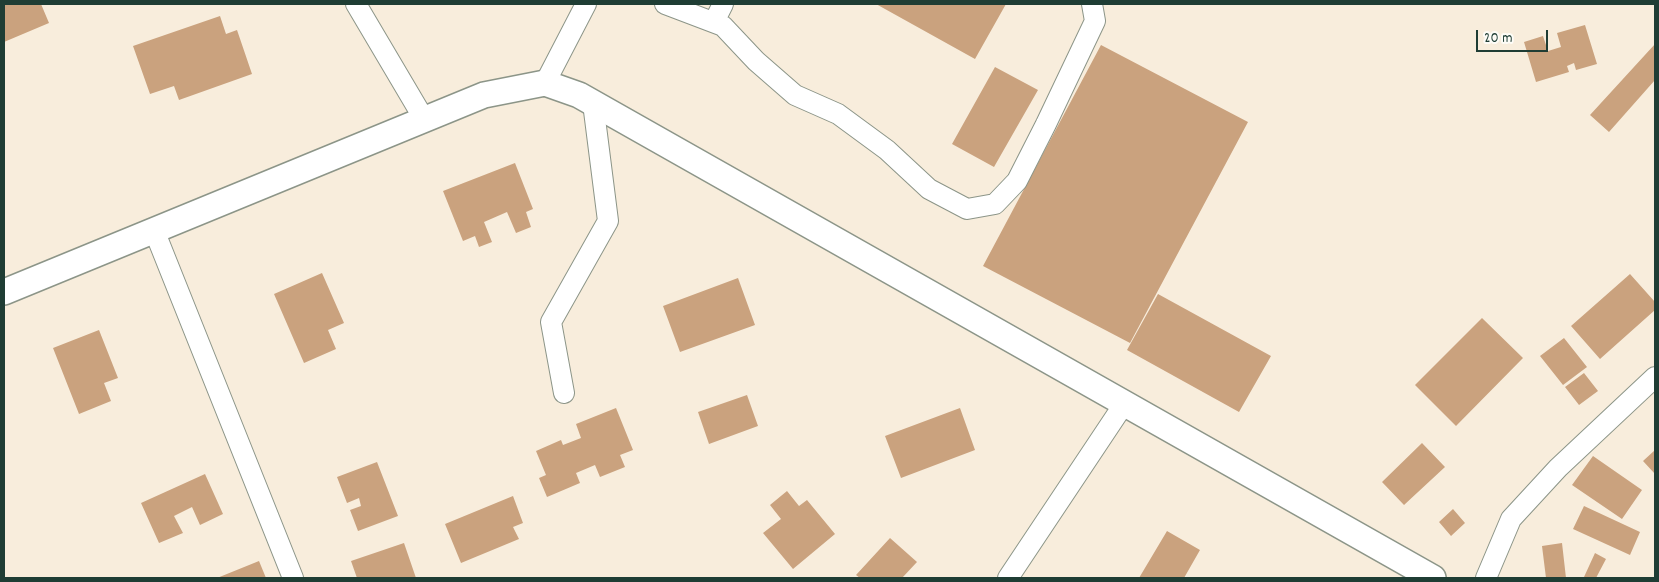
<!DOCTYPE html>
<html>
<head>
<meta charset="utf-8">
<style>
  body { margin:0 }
  #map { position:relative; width:1659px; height:582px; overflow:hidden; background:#f8eddc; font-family:Dekko,sans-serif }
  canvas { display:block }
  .frame { position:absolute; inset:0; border:5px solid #1f3d34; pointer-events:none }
  .scale { position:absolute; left:1476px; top:30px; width:72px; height:22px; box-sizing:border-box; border:2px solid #1f3d34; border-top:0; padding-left:6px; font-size:15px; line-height:18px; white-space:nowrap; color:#1f3d34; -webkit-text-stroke:4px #fdfcf7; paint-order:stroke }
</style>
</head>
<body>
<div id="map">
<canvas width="1659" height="582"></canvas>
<div class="frame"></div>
<div class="scale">20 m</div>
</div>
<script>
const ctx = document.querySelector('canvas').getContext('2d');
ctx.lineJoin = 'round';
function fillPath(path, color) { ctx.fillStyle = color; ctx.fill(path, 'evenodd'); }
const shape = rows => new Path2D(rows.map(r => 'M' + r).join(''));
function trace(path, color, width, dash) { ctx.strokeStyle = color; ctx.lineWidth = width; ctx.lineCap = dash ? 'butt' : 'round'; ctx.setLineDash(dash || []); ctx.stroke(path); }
fillPath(shape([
  [4,4,41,4,49,23,4,42],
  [876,4,1006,4,975,59],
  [220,16,226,34,237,30,252,74,179,100,174,86,150,94,133,46],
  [1585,25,1597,64,1576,70,1574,63,1567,66,1569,72,1536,82,1524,42,1543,36,1548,51,1561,47,1557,33],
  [1655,44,1655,80,1609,132,1590,115],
  [1101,45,1248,122,1130,343,983,266],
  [995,67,1038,90,994,167,952,144],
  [515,163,533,209,526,212,531,227,516,233,507,212,484,222,492,242,479,247,475,236,463,241,443,191],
  [322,273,344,323,328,330,336,349,304,363,274,294],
  [1630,274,1655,302,1655,310,1600,359,1571,326],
  [738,278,755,325,680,352,663,306],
  [1158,294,1271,356,1239,412,1127,350],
  [1482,318,1523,358,1456,426,1415,385],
  [99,330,118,378,104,383,111,401,79,414,53,348],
  [1564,338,1587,367,1563,385,1540,356],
  [1584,373,1598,391,1579,405,1565,387],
  [747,395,758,426,709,444,698,412],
  [616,408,633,450,620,455,625,467,600,477,595,465,576,473,580,483,547,497,539,478,546,475,536,451,561,440,563,445,581,438,576,424],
  [960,408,975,450,901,478,885,436],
  [1422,443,1445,467,1404,505,1382,482],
  [1655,450,1655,474,1643,461],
  [1593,456,1642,490,1622,519,1572,485],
  [377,462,398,516,358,531,350,510,361,506,359,498,347,503,337,477],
  [205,474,223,514,200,525,192,507,174,516,183,533,159,543,141,503],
  [787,491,799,506,807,500,835,534,793,569,763,533,781,519,770,505],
  [513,496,523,523,513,527,519,539,461,563,445,524],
  [1584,506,1640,532,1630,555,1573,529],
  [1453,509,1465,523,1451,536,1439,522],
  [1167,531,1200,550,1184,578,1139,578],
  [890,538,917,562,902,578,860,578,856,575],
  [404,543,416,578,357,578,351,561],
  [1562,543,1566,578,1546,578,1542,546],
  [1595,553,1606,559,1596,578,1587,578,1584,577],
  [259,561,266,578,217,578]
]), '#caa27e');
const minor = shape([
  [356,4,424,119],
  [665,4,723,26,756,61,795,95,838,114,887,150,929,189,967,209,995,204,1017,181,1046,124,1095,21,1092,4],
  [714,22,723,4],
  [545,83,586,4],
  [154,230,293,578],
  [564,393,551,322,608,221,593,103],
  [1008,578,1124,404],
  [1486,578,1511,519,1558,468,1655,377]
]);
const tertiary = shape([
  [4,292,484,95,545,83,579,95,1433,578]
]);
trace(minor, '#8c9588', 22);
trace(tertiary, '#8c9588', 28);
trace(minor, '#fff', 20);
trace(tertiary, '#fff', 25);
</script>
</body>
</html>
